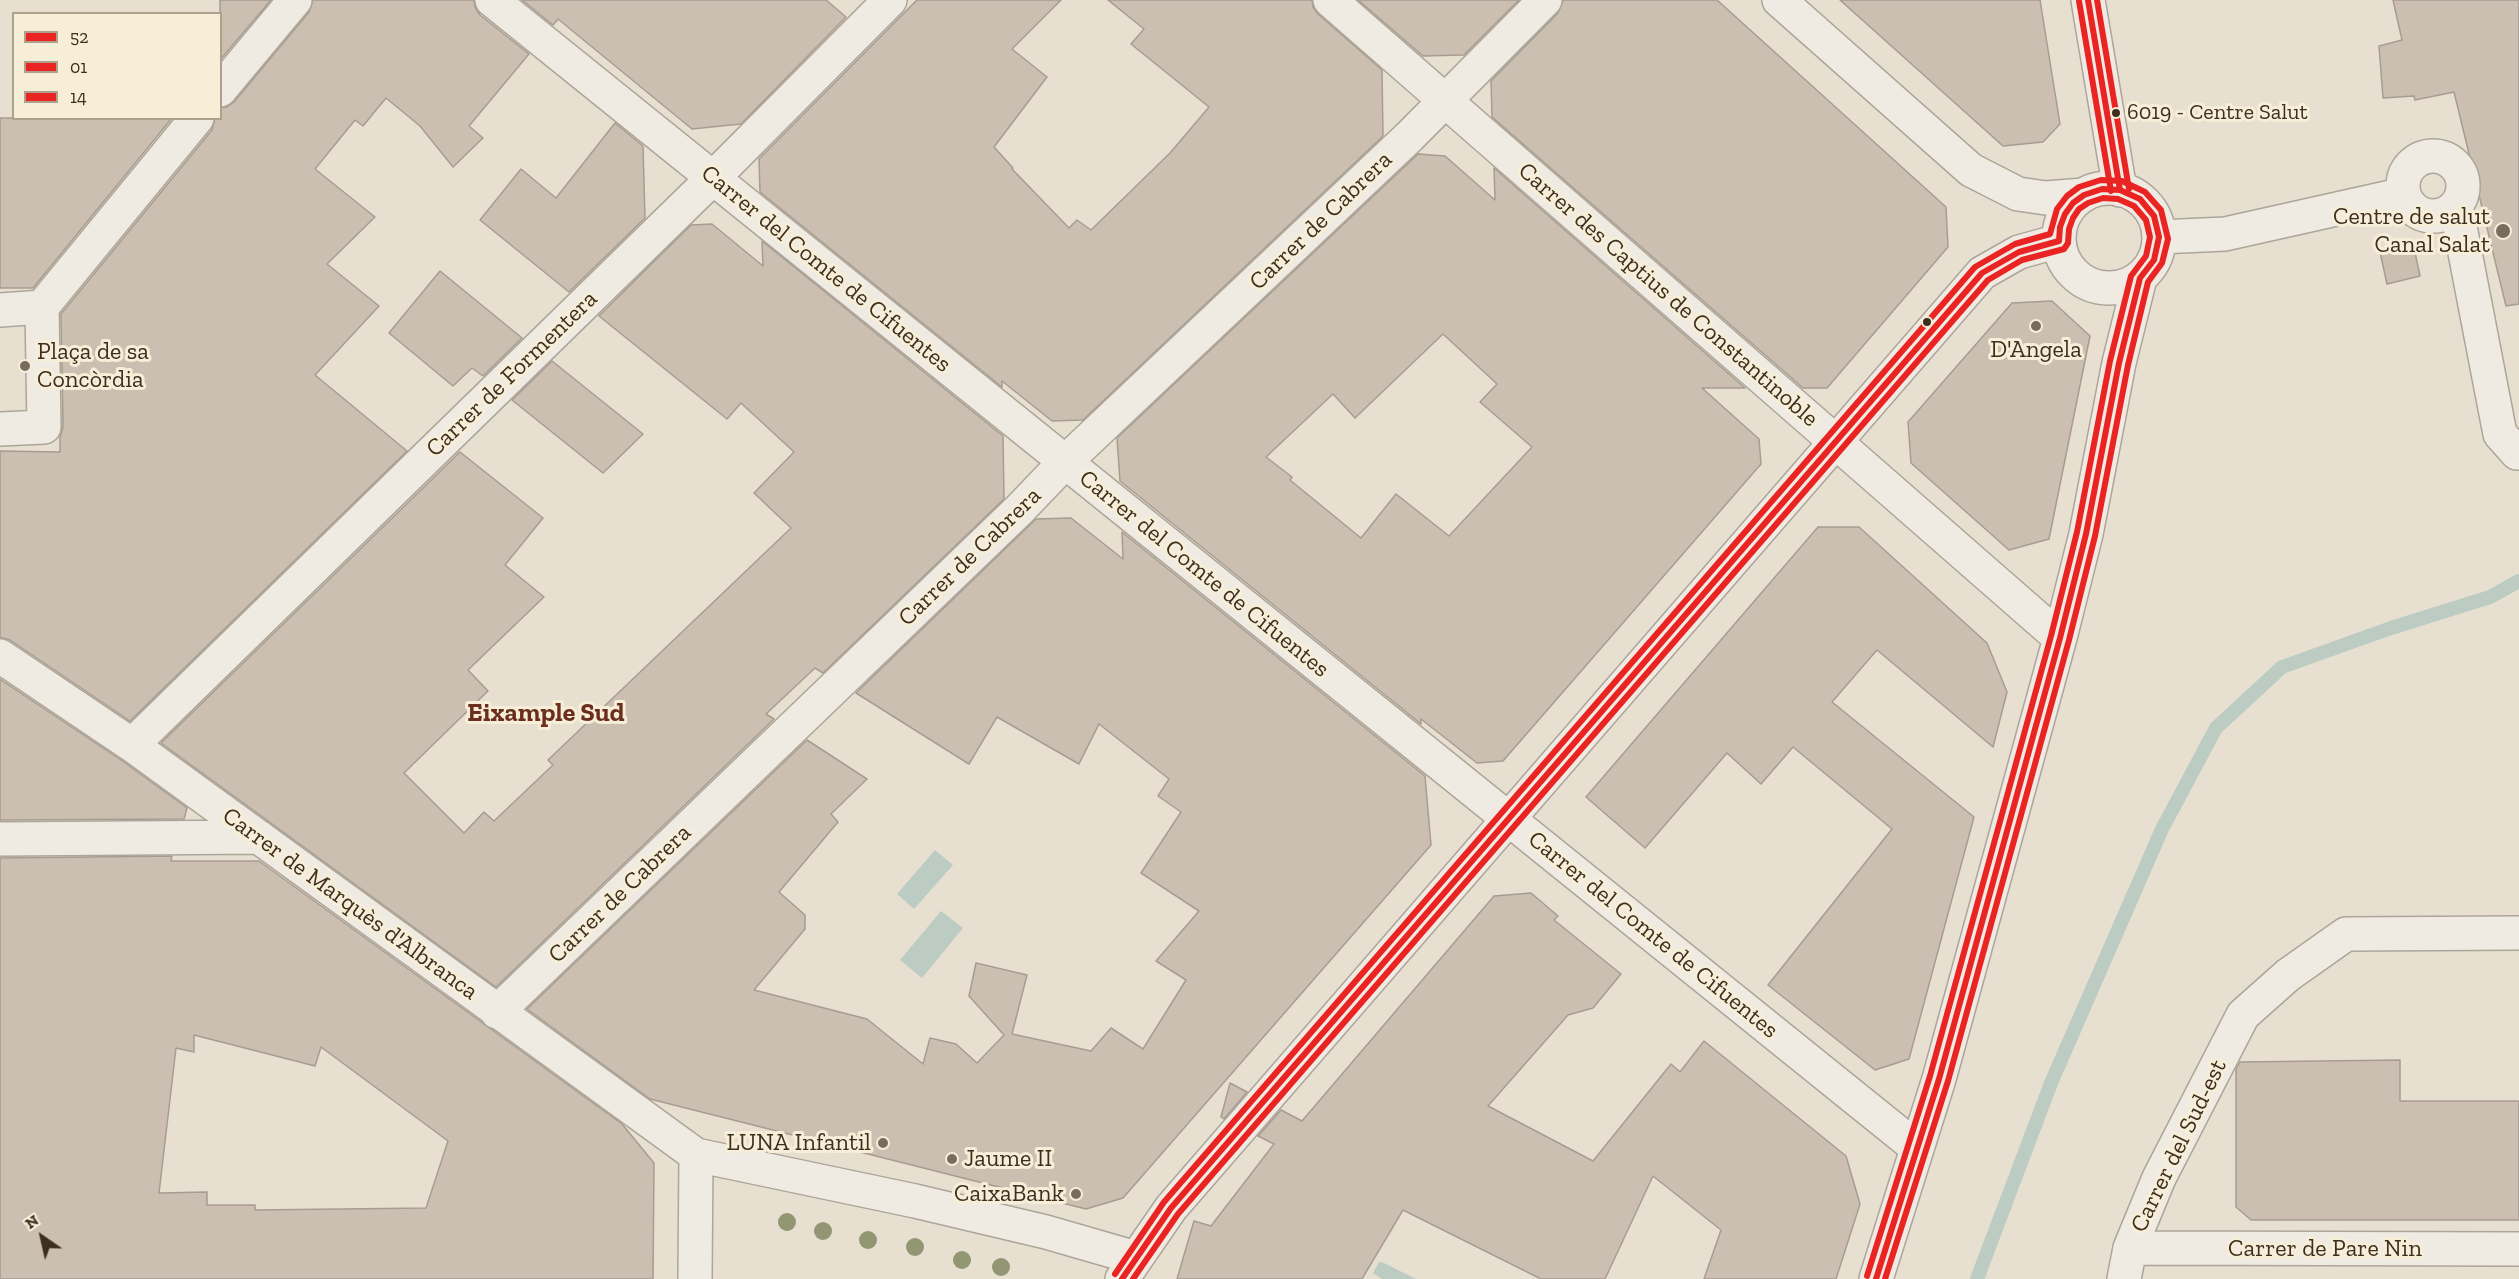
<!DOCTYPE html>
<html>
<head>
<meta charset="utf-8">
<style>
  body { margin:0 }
  #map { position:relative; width:2519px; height:1279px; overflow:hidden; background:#e7e0d1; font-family:"Zilla Slab",serif }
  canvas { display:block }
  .legend { position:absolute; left:12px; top:12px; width:210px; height:108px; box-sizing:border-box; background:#f7eed8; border:2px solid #ada18e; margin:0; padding:8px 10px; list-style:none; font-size:18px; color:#3d2e20 }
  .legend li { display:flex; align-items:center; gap:12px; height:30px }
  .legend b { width:30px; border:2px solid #ada18e }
  .north { position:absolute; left:12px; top:1207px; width:60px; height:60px; -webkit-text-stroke:4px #f7eed8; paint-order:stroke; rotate:326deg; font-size:16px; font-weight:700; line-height:24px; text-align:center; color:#3d2e20 }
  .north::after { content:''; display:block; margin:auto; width:21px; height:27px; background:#3d2e20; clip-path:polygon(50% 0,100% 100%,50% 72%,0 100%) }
</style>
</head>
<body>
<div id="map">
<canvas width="2519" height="1279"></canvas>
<ul class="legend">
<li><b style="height:8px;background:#ea2423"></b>52</li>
<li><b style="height:8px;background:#ea2423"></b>01</li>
<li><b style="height:8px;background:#ea2423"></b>14</li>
</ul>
<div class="north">N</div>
</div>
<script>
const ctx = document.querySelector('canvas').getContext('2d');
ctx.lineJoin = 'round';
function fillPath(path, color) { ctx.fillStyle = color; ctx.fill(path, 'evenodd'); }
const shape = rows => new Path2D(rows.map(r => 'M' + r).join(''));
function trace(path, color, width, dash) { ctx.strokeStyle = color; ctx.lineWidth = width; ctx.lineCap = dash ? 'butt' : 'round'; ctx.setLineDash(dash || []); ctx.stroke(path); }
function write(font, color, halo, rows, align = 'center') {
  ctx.font = font + ' "Zilla Slab",serif'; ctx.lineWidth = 6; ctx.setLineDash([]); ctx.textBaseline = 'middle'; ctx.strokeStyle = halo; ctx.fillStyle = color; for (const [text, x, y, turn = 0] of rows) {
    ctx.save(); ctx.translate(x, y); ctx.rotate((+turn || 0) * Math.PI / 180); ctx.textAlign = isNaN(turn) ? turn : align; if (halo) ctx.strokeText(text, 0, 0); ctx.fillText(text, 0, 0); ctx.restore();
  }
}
fillPath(shape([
  [935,850,953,865,914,909,897,894],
  [941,911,963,928,922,978,900,960],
  [1379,1262,1382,1262,1416,1279,1382,1279,1373,1273]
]), '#bcccc2');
trace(shape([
  [1977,1279,2051,1083,2162,829,2216,728,2282,667,2391,628,2490,597,2519,581]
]), '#bcccc2', 14);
const building = shape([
  [220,0,271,0,220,60,220,0],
  [313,0,474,0,475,7,480,15,529,54,469,126,483,138,453,167,420,126,386,98,363,126,355,120,315,169,375,217,327,264,379,306,315,375,407,451,130,721,10,640,0,637,0,451,60,452,60,437,63,427,61,314,212,130,215,118,220,118,220,108,227,107,234,102,309,12,313,0],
  [522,0,826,0,846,17,741,124,692,129,558,19,553,25,522,0],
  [917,0,1061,0,1012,49,1047,77,994,147,1013,168,1012,169,1069,228,1077,220,1091,230,1170,153,1209,107,1131,44,1144,29,1108,0,1312,0,1313,7,1318,14,1382,70,1383,136,1083,420,1052,421,1002,381,1002,387,760,192,759,159,917,0],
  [1358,0,1519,0,1464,55,1423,56,1358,0],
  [1563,0,1717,0,1946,207,1948,247,1827,388,1803,388,1492,117,1491,81,1558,13,1563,0],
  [1840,0,2040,0,2060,124,2043,142,2003,146,1840,0],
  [2393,0,2519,0,2519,304,2506,306,2454,92,2415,100,2414,96,2383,98,2379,46,2402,40,2393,0],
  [0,118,172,118,33,288,0,288,0,118],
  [615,123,643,146,645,218,569,292,480,220,521,169,556,198,615,123],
  [1418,154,1445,156,1495,200,1494,168,1745,388,1702,388,1759,439,1761,464,1503,761,1477,763,1421,719,1421,724,1120,481,1117,438,1418,154],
  [1443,334,1497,384,1480,402,1532,447,1449,536,1396,494,1361,538,1290,480,1292,477,1266,457,1333,394,1355,418,1443,334],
  [712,224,763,266,762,241,1003,436,1004,499,823,673,815,668,766,714,774,719,496,987,161,743,460,452,543,518,505,565,544,597,468,670,488,691,404,773,464,833,484,812,494,821,553,765,548,760,791,528,754,493,794,452,741,403,727,419,599,316,691,225,712,224],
  [2413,243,2420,276,2387,284,2380,252,2413,243],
  [440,271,522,338,483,376,472,368,453,386,389,333,440,271],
  [2052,301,2090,336,2049,539,2009,550,1911,463,1908,422,2012,303,2052,301],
  [552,361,643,434,603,473,512,400,552,361],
  [1071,518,1123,559,1122,532,1425,776,1431,845,1123,1198,1086,1209,650,1099,527,1009,807,740,867,779,831,814,838,822,779,892,805,915,805,929,754,990,867,1019,923,1064,930,1038,956,1044,977,1063,1004,1035,969,996,976,963,1027,975,1012,1034,1091,1051,1111,1028,1143,1049,1186,980,1156,961,1199,911,1141,873,1181,812,1158,796,1169,779,1099,724,1079,764,997,717,969,764,856,693,1036,519,1071,518],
  [1818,527,1859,527,1987,643,2007,692,1993,747,1877,650,1832,702,1974,817,1909,1059,1875,1070,1768,985,1892,829,1793,747,1761,784,1727,753,1645,848,1586,797,1818,527],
  [0,679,121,760,187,808,184,819,0,820,0,679],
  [172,856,171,861,259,861,622,1124,654,1163,653,1279,0,1279,0,858,172,856],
  [194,1035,315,1066,321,1047,448,1141,426,1208,255,1210,255,1205,207,1205,207,1192,159,1193,176,1048,194,1052,194,1035],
  [1531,893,1558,916,1554,920,1621,974,1593,1008,1568,1015,1488,1106,1593,1161,1671,1064,1680,1072,1704,1041,1846,1156,1860,1204,1836,1279,1704,1279,1721,1230,1653,1176,1605,1279,1541,1279,1403,1210,1362,1279,1177,1279,1194,1221,1211,1226,1274,1144,1258,1136,1281,1110,1302,1121,1494,896,1531,893],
  [2400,1060,2400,1101,2519,1101,2519,1220,2251,1220,2236,1207,2236,1069,2240,1062,2400,1060],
  [1230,1083,1247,1092,1224,1119,1221,1117,1230,1083]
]);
fillPath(building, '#cbbfb2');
trace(building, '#a89c90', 1.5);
const minor = shape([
  [492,0,1917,1148],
  [1330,0,2060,638],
  [1779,0,1971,170,2018,194,2046,198,2084,195],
  [2088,0,2120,190],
  [220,90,295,0],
  '2403 186a30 30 0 1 1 60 0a30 30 0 1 1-60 0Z',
  '2059 238a50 50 0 1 1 100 0a50 50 0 1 1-100 0Z',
  [2456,206,2500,434,2517,453,2519,453],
  [2159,237,2225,234,2404,194],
  [42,307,197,118],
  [0,310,42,307,44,427,0,429],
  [0,656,132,745,696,1155],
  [132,745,713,178,890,0],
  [0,839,259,837],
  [497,1012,1019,510,1065,462,1409,137,1545,0],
  [2130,1248,2519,1249],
  [695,1279,696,1155,915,1201,1046,1232,1136,1258],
  [1122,1279,1171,1208,1982,273,2019,252,2059,241],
  [1876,1279,1939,1079,2060,638,2086,534,2119,363,2140,278],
  [2124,1279,2130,1248,2159,1178,2243,1015,2288,975,2346,934,2519,933]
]);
trace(minor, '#ada599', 36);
trace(minor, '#efebe3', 33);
trace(shape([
  [2088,0,2120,190],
  [1122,1279,1171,1208,1982,273,2019,252,2059,241,2060,227,2065,214,2073,203,2084,195,2102,189,2120,190,2140,199,2154,216,2159,237,2154,260,2140,278,2119,363,2086,534,2060,638,1939,1079,1876,1279]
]), '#ea2423', 6);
trace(shape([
  [2079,1,2111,191],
  [1133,1279,1178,1214,1988,280,2022,260,2064,249,2068,243,2069,229,2073,218,2079,209,2088,203,2103,198,2118,199,2134,206,2146,220,2150,237,2146,256,2131,276,2110,361,2077,532,2051,636,1930,1076,1867,1276]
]), '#ea2423', 6);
trace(shape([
  [2097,0,2129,189],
  [1115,1274,1164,1202,1975,267,2015,244,2050,234,2057,209,2067,196,2079,187,2101,180,2122,181,2145,192,2161,210,2168,239,2162,263,2148,282,2128,365,2095,536,2069,640,1948,1081,1885,1279]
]), '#ea2423', 6);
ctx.fillStyle = '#929673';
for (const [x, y] of [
  [787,1222],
  [823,1231],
  [868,1240],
  [915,1247],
  [962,1260],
  [1001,1267]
]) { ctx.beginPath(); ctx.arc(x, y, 9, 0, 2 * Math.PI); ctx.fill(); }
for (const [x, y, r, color] of [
  [2116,113,5,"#3d2e20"],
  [2503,231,8,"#786c5e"],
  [1927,322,5,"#3d2e20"],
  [2036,326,6,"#786c5e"],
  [25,366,6,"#786c5e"],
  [883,1143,6,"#786c5e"],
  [952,1159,6,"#786c5e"],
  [1076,1194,6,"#786c5e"]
]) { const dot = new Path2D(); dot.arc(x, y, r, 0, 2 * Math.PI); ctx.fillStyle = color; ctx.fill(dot); trace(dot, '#f7eed8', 2); }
write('22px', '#3d2e20', '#f7eed8', [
  ["6019 - Centre Salut",2127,113]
], 'left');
write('24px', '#3d2e20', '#f7eed8', [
  ["Centre de salut",2490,217],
  ["Canal Salat",2490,245],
  ["D'Angela",2036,350,"center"],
  ["Plaça de sa",37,352,"left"],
  ["Concòrdia",37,380,"left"],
  ["LUNA Infantil",871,1143],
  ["Jaume II",964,1159,"left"],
  ["CaixaBank",1064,1194]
], 'right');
write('24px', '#3d2e20', '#f7eed8', [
  ["Carrer de Cabrera",1321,221,-44],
  ["Carrer del Comte de Cifuentes",826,269,39],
  ["Carrer des Captius de Constantinoble",1668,295,41],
  ["Carrer de Formentera",512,374,-44],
  ["Carrer de Cabrera",970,557,-44],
  ["Carrer del Comte de Cifuentes",1204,574,39],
  ["Carrer de Cabrera",620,894,-44],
  ["Carrer de Marquès d'Albranca",350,904,36],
  ["Carrer del Comte de Cifuentes",1653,935,39],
  ["Carrer del Sud-est",2179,1146,-64],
  ["Carrer de Pare Nin",2325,1249]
]);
write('bold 26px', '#6b2e1e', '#f7eed8', [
  ["Eixample Sud",546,714]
]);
</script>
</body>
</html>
